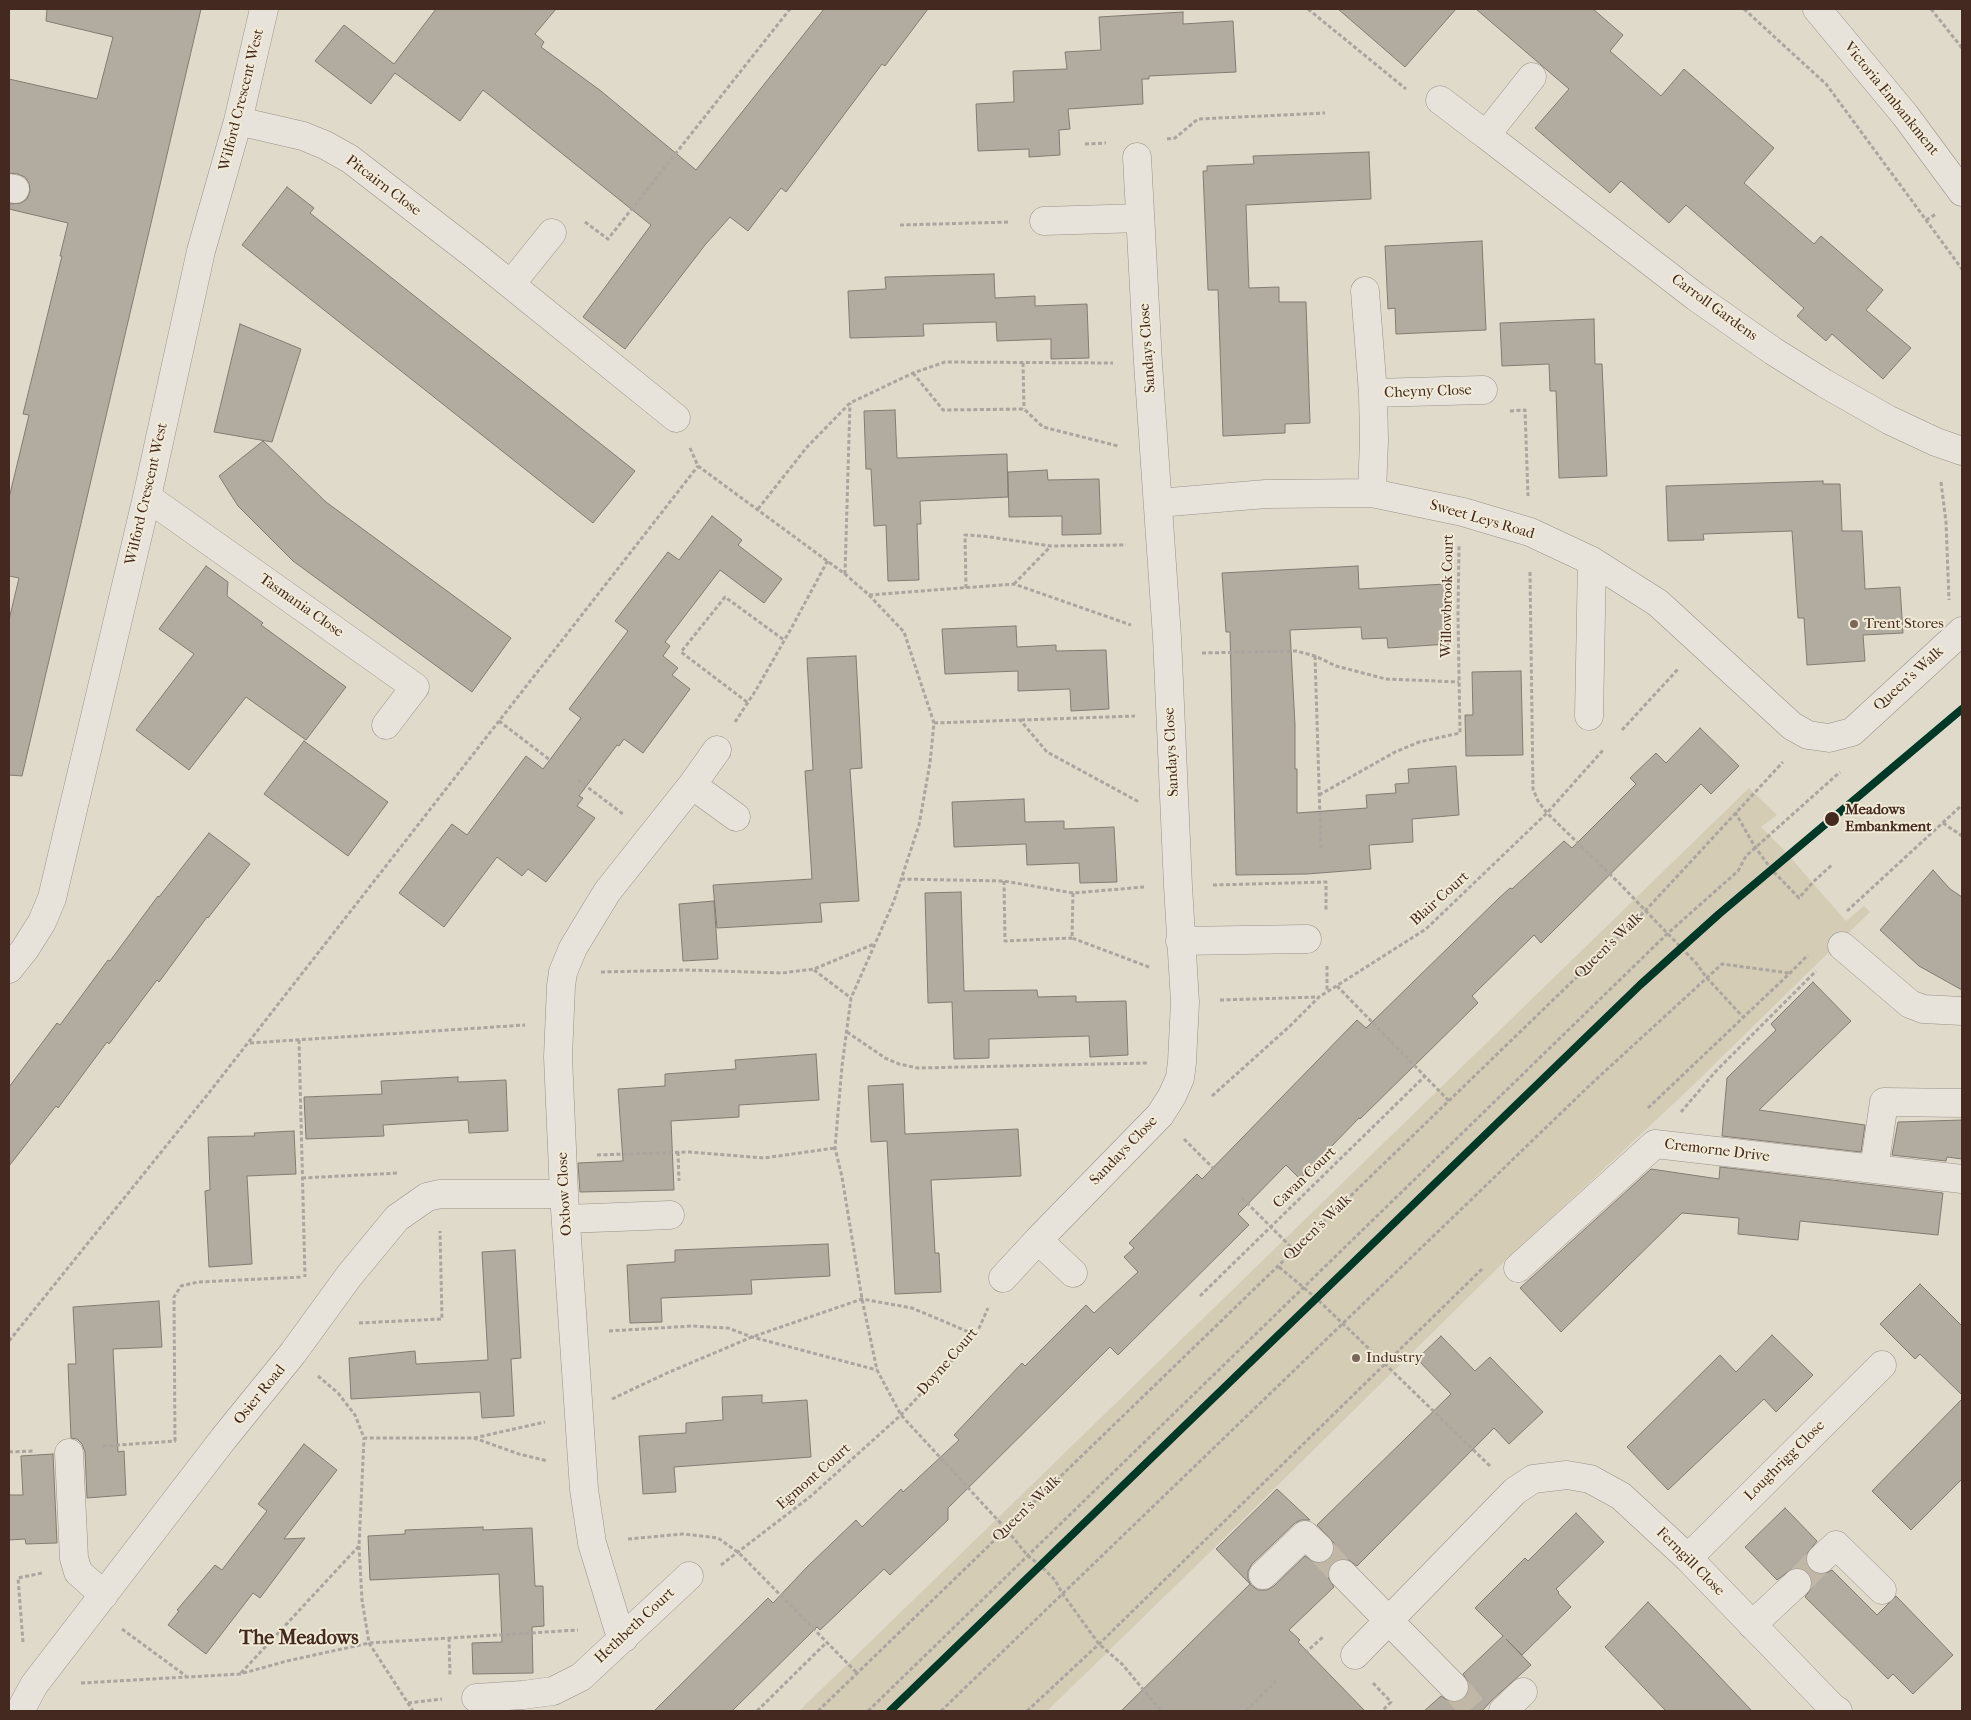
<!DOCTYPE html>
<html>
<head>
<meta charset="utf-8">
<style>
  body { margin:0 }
  #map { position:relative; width:1971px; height:1720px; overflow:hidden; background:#dfdac9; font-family:"IM FELL French Canon",serif }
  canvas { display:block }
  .frame { position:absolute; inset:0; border:10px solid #43291f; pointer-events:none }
</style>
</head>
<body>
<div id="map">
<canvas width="1971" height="1720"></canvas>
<div class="frame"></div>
</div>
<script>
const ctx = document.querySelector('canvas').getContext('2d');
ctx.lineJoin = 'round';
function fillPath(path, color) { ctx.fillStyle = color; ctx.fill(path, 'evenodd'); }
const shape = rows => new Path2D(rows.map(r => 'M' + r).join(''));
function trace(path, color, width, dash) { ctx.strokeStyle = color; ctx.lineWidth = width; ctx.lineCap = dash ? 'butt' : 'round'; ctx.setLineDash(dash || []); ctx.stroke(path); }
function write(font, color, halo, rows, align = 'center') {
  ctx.font = font + ' "IM FELL French Canon",serif'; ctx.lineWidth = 4; ctx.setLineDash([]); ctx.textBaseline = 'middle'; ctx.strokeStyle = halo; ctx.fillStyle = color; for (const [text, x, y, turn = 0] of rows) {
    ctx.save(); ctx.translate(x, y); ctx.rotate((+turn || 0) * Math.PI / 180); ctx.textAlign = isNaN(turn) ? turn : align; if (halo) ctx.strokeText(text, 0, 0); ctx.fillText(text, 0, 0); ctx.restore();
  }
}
fillPath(shape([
  [1749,788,1777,815,1761,827,1783,849,1846,921,1864,906,1870,912,1686,1092,1503,1263,1203,1559,1047,1711,799,1711]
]), '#d5ccb5');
const building = shape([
  [47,9,201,9,22,776,9,775,9,620,19,578,9,576,9,498,29,415,23,414,62,256,60,256,68,223,9,209,9,204,21,203,27,199,30,191,29,183,25,177,18,174,9,173,9,79,97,99,113,37,46,21,47,9],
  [436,9,556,9,535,34,544,42,541,47,601,91,696,170,824,9,928,9,885,66,882,64,786,192,781,188,748,231,730,217,705,245,625,349,583,317,651,225,483,90,460,121,395,73,371,104,315,61,344,25,394,64,436,9],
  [1338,9,1456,9,1405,67,1338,9],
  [1476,9,1593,9,1623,35,1610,51,1661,96,1684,69,1774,148,1744,183,1814,244,1821,236,1883,290,1866,310,1911,348,1883,379,1832,334,1826,341,1797,316,1804,308,1686,205,1669,223,1621,181,1610,193,1535,128,1569,89,1476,9],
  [1183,12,1183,24,1233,21,1236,72,1149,76,1149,79,1142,79,1143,104,1068,109,1070,129,1059,130,1060,155,1029,157,1029,149,978,151,976,104,1014,102,1013,71,1067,69,1065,52,1101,50,1099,17,1183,12],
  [1369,152,1371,199,1246,205,1249,288,1279,287,1279,302,1306,302,1310,423,1285,424,1285,433,1223,436,1218,290,1208,290,1203,171,1207,171,1207,166,1254,164,1253,156,1369,152],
  [287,187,314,208,310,213,635,471,593,523,242,245,287,187],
  [1482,241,1486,330,1396,334,1395,308,1388,309,1385,246,1482,241],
  [994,274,995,298,1035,296,1035,306,1087,304,1089,358,1051,359,1051,339,997,341,996,322,923,324,924,336,850,338,848,291,886,289,885,277,994,274],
  [1594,319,1595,364,1602,364,1607,476,1559,478,1556,391,1550,391,1549,364,1502,366,1500,323,1594,319],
  [240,324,301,349,272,442,214,432,240,324],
  [895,410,897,458,1007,454,1008,497,920,501,921,524,917,524,919,580,888,581,886,525,874,526,871,469,866,469,864,411,895,410],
  [263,441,326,502,511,638,472,692,293,561,238,506,219,476,263,441],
  [1047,470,1048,480,1099,479,1101,534,1062,535,1062,516,1009,517,1008,472,1047,470],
  [1823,481,1823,484,1840,484,1842,531,1862,531,1865,589,1900,587,1903,633,1863,635,1865,661,1807,665,1804,618,1798,618,1792,531,1703,534,1704,540,1668,541,1666,486,1823,481],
  [712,516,742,540,738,545,782,579,764,603,720,570,665,642,670,646,663,656,678,668,672,675,690,689,643,753,624,739,619,746,617,745,579,796,583,798,577,806,595,818,576,843,546,882,528,869,522,876,497,857,444,927,399,893,452,824,467,835,526,756,543,769,581,718,569,709,628,631,615,621,668,552,679,560,712,516],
  [206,566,228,582,227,596,263,623,261,625,346,687,306,740,246,697,189,770,136,730,194,654,159,629,206,566],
  [1358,566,1359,589,1445,584,1449,644,1388,648,1387,638,1362,639,1361,627,1290,630,1295,725,1295,769,1297,769,1297,813,1367,808,1366,795,1396,793,1395,784,1409,783,1408,769,1456,766,1459,815,1412,819,1413,842,1369,845,1371,869,1307,874,1236,875,1230,632,1226,632,1222,573,1358,566],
  [1016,626,1017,647,1056,645,1056,651,1106,650,1109,709,1071,711,1070,689,1018,691,1018,671,945,674,942,629,1016,626],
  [856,656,862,768,850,769,859,901,820,903,822,922,717,928,713,885,812,879,805,771,813,770,807,658,856,656],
  [1521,671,1523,755,1466,756,1465,715,1473,715,1472,672,1521,671],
  [1700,728,1739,766,1711,794,1701,784,1541,943,1534,935,1472,996,1478,1003,1360,1119,1359,1118,1300,1179,1286,1165,1238,1214,1249,1225,1118,1355,1110,1347,948,1508,948,1520,890,1575,884,1569,820,1630,817,1627,732,1711,654,1711,768,1598,773,1603,807,1567,856,1520,862,1527,901,1489,903,1492,959,1440,954,1435,1022,1363,1025,1366,1086,1305,1094,1313,1138,1272,1124,1257,1134,1248,1129,1243,1197,1174,1202,1179,1357,1020,1366,1028,1498,899,1510,888,1512,889,1564,841,1572,848,1636,784,1630,778,1656,753,1666,763,1700,728],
  [304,741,388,802,348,856,264,794,304,741],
  [1024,799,1025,822,1064,821,1064,829,1114,827,1117,882,1080,883,1079,863,1027,865,1026,844,954,847,952,802,1024,799],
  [209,833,250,864,208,918,207,917,159,982,157,980,109,1044,107,1042,58,1108,56,1106,9,1166,9,1087,57,1023,60,1025,108,960,110,961,158,896,159,897,209,833],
  [1933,870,1950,889,1962,897,1962,990,1919,966,1880,930,1933,870],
  [961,892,964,991,1037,990,1038,997,1076,996,1076,1002,1126,1001,1128,1055,1090,1057,1089,1036,989,1039,989,1058,954,1059,952,1002,928,1003,925,893,961,892],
  [714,901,718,959,683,961,679,904,714,901],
  [1813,982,1851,1021,1759,1110,1865,1125,1861,1152,1722,1136,1727,1078,1776,1030,1771,1024,1813,982],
  [816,1054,819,1100,739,1105,739,1117,671,1121,674,1190,580,1192,578,1163,623,1161,618,1089,665,1086,665,1074,736,1069,735,1060,816,1054],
  [458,1077,458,1082,506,1080,508,1131,469,1133,468,1120,383,1125,384,1136,306,1139,304,1097,382,1094,381,1081,458,1077],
  [903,1084,905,1134,1018,1129,1021,1176,931,1180,935,1253,939,1253,941,1292,895,1294,887,1141,871,1142,868,1086,903,1084],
  [1962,1120,1962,1159,1947,1157,1946,1161,1892,1155,1898,1122,1962,1120],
  [294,1131,296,1174,247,1176,252,1264,209,1267,205,1191,210,1190,208,1137,255,1136,254,1133,294,1131],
  [1720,1167,1943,1193,1938,1235,1800,1221,1798,1240,1738,1234,1739,1218,1682,1213,1561,1332,1520,1288,1651,1169,1719,1179,1720,1167],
  [828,1244,830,1276,751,1280,752,1294,661,1298,662,1322,630,1323,627,1265,675,1262,675,1250,828,1244],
  [515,1250,521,1358,511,1359,514,1416,482,1418,480,1392,351,1399,349,1358,415,1351,416,1364,488,1360,482,1252,515,1250],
  [1920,1284,1962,1326,1962,1395,1920,1354,1915,1359,1880,1324,1920,1284],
  [159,1301,162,1347,113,1349,118,1452,124,1451,126,1495,87,1498,85,1452,82,1444,77,1439,71,1438,68,1364,76,1364,73,1307,159,1301],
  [1772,1335,1813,1375,1776,1412,1764,1399,1668,1490,1627,1447,1720,1355,1736,1372,1772,1335],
  [1441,1336,1475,1371,1490,1357,1543,1412,1509,1444,1494,1428,1357,1566,1347,1559,1339,1559,1332,1563,1328,1569,1328,1577,1334,1587,1289,1630,1300,1640,1298,1642,1365,1711,1121,1711,1250,1584,1216,1549,1277,1489,1310,1520,1301,1520,1295,1523,1252,1564,1248,1571,1248,1579,1251,1585,1258,1590,1267,1590,1274,1586,1305,1556,1316,1563,1324,1563,1331,1558,1334,1551,1334,1543,1317,1525,1451,1394,1417,1359,1441,1336],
  [762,1395,762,1403,807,1400,811,1457,674,1467,676,1492,643,1494,639,1436,686,1433,686,1423,723,1420,722,1397,762,1395],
  [1962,1399,1962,1479,1911,1530,1872,1491,1962,1399],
  [304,1444,337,1470,284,1539,305,1538,260,1598,253,1593,206,1654,168,1625,179,1611,177,1610,215,1565,222,1570,244,1541,267,1511,258,1504,304,1444],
  [53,1454,57,1543,26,1544,25,1539,9,1540,9,1495,23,1495,21,1456,53,1454],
  [1785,1508,1817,1541,1806,1555,1806,1563,1810,1570,1817,1574,1824,1574,1832,1570,1877,1615,1896,1596,1953,1655,1913,1694,1893,1674,1888,1679,1805,1597,1812,1587,1812,1579,1808,1572,1801,1568,1793,1568,1777,1580,1745,1547,1785,1508],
  [1576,1513,1604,1542,1556,1589,1559,1592,1558,1593,1571,1607,1522,1655,1506,1639,1531,1665,1492,1700,1482,1711,1424,1711,1441,1696,1450,1702,1458,1702,1465,1698,1469,1691,1469,1684,1463,1674,1503,1636,1475,1608,1525,1558,1528,1561,1576,1513],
  [483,1527,483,1530,532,1528,535,1586,543,1586,544,1626,532,1627,533,1673,473,1674,472,1643,502,1642,499,1574,370,1580,368,1536,405,1534,405,1530,483,1527],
  [1648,1602,1700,1656,1752,1711,1666,1711,1605,1647,1648,1602]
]);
fillPath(building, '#b2aca0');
trace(building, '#837b72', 1);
trace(shape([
  [1319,1548,1343,1574],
  [1797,1583,1821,1559],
  [1454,1687,1475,1711]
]), '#c0b7a7', 28, [28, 14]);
const minor = shape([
  [1817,9,1905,115,1962,192],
  [1532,77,1486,135,1696,297,1773,351,1824,383,1889,420,1936,442,1962,451],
  [1440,100,1486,135],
  [238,121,303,136,325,145,350,159,473,254,676,418],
  [9,188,15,189],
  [1044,221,1140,218],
  [511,284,552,233],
  [1365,291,1373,393,1374,440,1372,493],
  [1373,393,1483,390],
  [147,497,415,687,386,725],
  [1158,503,1266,494,1372,493,1463,512,1530,532,1592,561,1658,603,1792,726,1808,735,1829,738,1852,732,1962,631],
  [1589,716,1592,561],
  [692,785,736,817],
  [1180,941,1307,939],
  [1842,946,1910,1004,1923,1009,1962,1011],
  [9,969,25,949,42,922,52,898,147,497,201,251,238,121,264,9],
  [1874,1169,1884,1102,1962,1103],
  [566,1219,670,1215],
  [1038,1240,1073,1273],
  [1518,1268,1655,1144,1962,1179],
  [1003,1278,1038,1240,1160,1115,1172,1096,1180,1078,1182,1062,1185,1002,1178,886,1167,637,1148,363,1137,157],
  [69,1453,74,1558,78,1572,104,1595],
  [1688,1558,1882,1365],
  [1821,1559,1836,1545,1882,1590],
  [1343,1574,1454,1687],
  [1263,1575,1305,1535,1319,1548],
  [1752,1625,1797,1583],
  [624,1638,618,1628,592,1543,584,1489,564,1194,558,1057,561,986,563,972,573,948,607,892,692,785,717,750],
  [1355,1655,1515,1491,1533,1479,1567,1475,1590,1479,1621,1496,1688,1558,1833,1708,1838,1711],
  [476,1698,523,1695,553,1691,581,1677,689,1576],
  [20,1711,34,1685,224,1438,293,1353,349,1276,397,1218,427,1197,440,1194,564,1194],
  [1503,1711,1523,1692]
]);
trace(minor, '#999288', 29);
trace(shape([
  [1308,9,1406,89],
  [1744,9,1826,84,1962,269],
  [1931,9,1962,48],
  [1167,139,1175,138,1198,119,1325,113],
  [1085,144,1106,143],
  [1926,220,1936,214],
  [585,222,608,239,790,9],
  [900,225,1009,222],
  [1023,363,1024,409],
  [913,373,943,410,1024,409,1043,427,1118,446],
  [1510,411,1525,410,1528,496],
  [690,448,698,466,845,574,869,595,904,632,934,723,930,763,919,825,894,901,851,998,842,1066,835,1148,842,1177,862,1299,877,1370,901,1415,1006,1529,1028,1556,1040,1565,1055,1580,1062,1593,1099,1644,1122,1664,1161,1711],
  [1941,482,1946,522,1949,600],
  [758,509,807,447,850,403,913,373,945,362,1113,363],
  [1530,572,1533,789,1538,801,1547,813,1619,883,1696,963,1707,978,1743,1017],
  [845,574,850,403],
  [1014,584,1050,547],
  [966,588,965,535,983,536,1051,546,1126,545],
  [869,595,1014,584,1131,625],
  [1202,653,1296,651,1315,656,1336,666,1386,679,1459,682],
  [1315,656,1321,850],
  [747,702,681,652,725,597,784,640],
  [1021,720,1135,716],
  [499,721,550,760],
  [735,722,756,690,792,627,828,560],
  [934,723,1020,720,1047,752,1139,802],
  [1622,730,1679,668],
  [578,780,623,814],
  [1319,795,1395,752,1419,742,1460,733,1458,615,1459,546],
  [1735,812,1755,847,1772,870,1799,898,1813,882,1833,864],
  [1943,823,1962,836],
  [901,879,1004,881,1073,893,1144,887],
  [1004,881,1005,941,1072,938],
  [1213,885,1326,882,1326,910],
  [1073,893,1072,938,1149,967],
  [1847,911,1962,805],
  [1327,966,1327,992],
  [814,970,851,998],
  [601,972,687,970,782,973,814,969,874,944],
  [1337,986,1449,1101],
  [1220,1000,1318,997],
  [847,1032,885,1058,899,1064,918,1068,1147,1063],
  [299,1040,305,1277],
  [250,1043,525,1025],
  [1212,1096,1290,1026,1319,997,1426,929,1547,813,1604,749],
  [1648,1108,1790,973,1808,955],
  [1681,1112,1716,1071,1816,971],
  [1184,1139,1216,1171],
  [678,1152,679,1181],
  [597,1155,689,1152,764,1158,835,1148],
  [302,1178,399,1173],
  [1242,1198,1295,1251],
  [1279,1267,1316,1298,1384,1363,1490,1466],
  [1200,1296,1425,1076],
  [359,1323,442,1319,440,1231],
  [609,1331,692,1326,728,1328,752,1337,877,1370],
  [9,1341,208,1094,698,466],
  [318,1376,338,1393,355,1415,364,1438,474,1438,519,1454,548,1461],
  [612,1399,667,1373,752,1337,862,1299,912,1308,976,1335],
  [474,1438,545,1422],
  [175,1441,174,1297,181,1286,198,1282,303,1277],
  [103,1446,176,1441],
  [9,1452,34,1451],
  [628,1539,683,1534,718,1538,739,1553,857,1673],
  [359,1546,362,1600,369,1643,413,1711],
  [721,1565,811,1496,901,1415,976,1335,988,1308],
  [122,1629,186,1676],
  [449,1638,450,1675],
  [23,1642,18,1578,42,1573],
  [1305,1653,1324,1636],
  [241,1673,359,1546,364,1438],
  [81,1683,240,1674,287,1661,369,1643,578,1630],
  [1373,1683,1391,1702,1382,1711],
  [408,1703,442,1699],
  [757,1711,826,1643],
  [818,1711,1645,911,1783,762],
  [868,1711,1667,934,1738,871,1746,856,1840,772],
  [941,1711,1590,1085,1722,964,1789,973],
  [1027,1711,1099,1644,1482,1269],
  [1246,1711,1277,1680]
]), '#aaa59e', 3, [4, 2.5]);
trace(minor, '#e7e3db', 28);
trace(shape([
  [890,1711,1640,985,1719,914,1962,709]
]), '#003828', 8);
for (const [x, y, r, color] of [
  [1854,624,5,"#7a675a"],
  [1832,819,8,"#43291f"],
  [1356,1358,5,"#7a675a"]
]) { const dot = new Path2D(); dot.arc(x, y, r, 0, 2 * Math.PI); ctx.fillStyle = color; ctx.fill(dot); trace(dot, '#f0ead6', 2); }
write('15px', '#43291f', '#f0ead6', [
  ["Victoria Embankment",1891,99,51],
  ["Wilford Crescent West",242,100,-76],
  ["Pitcairn Close",383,186,37],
  ["Carroll Gardens",1714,308,36],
  ["Sandays Close",1148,348,-94],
  ["Cheyny Close",1428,392,-2],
  ["Wilford Crescent West",147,494,-77],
  ["Sweet Leys Road",1482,520,16],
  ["Willowbrook Court",1448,596,-89],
  ["Tasmania Close",301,606,35],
  ["Queen's Walk",1909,679,-42],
  ["Sandays Close",1172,752,-93],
  ["Blair Court",1440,899,-42],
  ["Queen's Walk",1609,946,-44],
  ["Sandays Close",1124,1151,-46],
  ["Cremorne Drive",1717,1151,7],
  ["Cavan Court",1305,1178,-44],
  ["Oxbow Close",565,1194,-93],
  ["Queen's Walk",1318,1228,-44],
  ["Doyne Court",948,1362,-49],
  ["Osier Road",260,1395,-51],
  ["Loughrigg Close",1785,1461,-45],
  ["Egmont Court",814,1477,-41],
  ["Queen's Walk",1027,1509,-44],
  ["Ferngill Close",1690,1562,45],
  ["Hethbeth Court",635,1626,-43]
]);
write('15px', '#43291f', '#f0ead6', [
  ["Trent Stores",1864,624],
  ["Industry",1366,1358]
], 'left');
write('bold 15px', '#43291f', '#f0ead6', [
  ["Meadows",1845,810],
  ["Embankment",1845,827]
], 'left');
write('bold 20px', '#43291f', '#f0ead6', [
  ["The Meadows",299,1639]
]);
</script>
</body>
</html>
